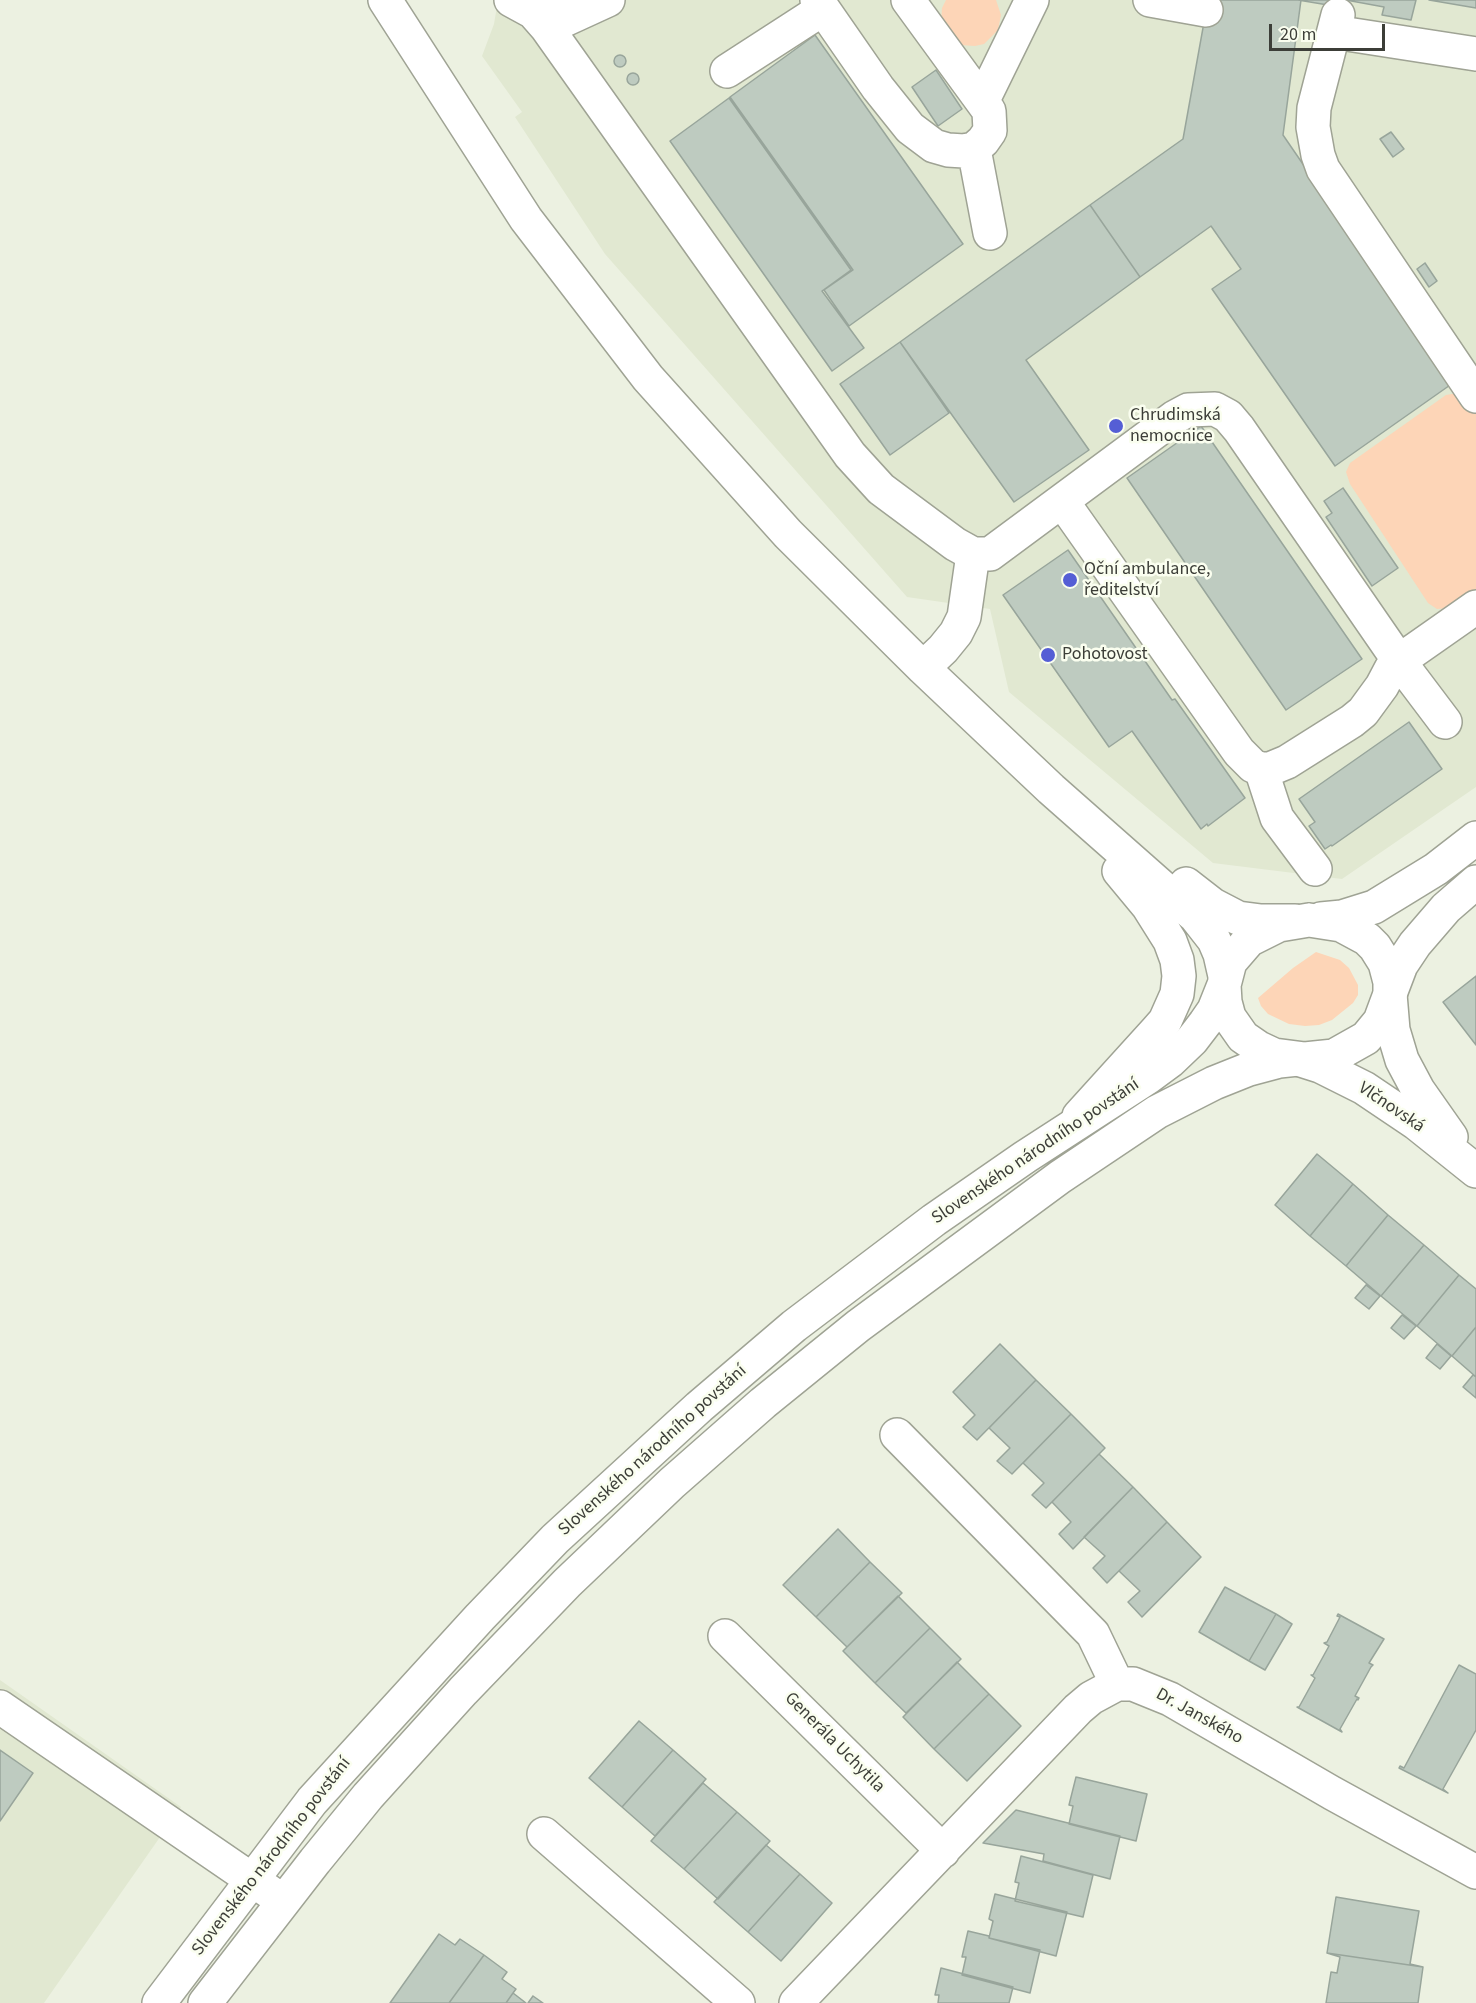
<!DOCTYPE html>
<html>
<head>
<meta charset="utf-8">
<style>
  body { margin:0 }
  #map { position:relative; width:1476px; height:2003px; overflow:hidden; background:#ecf1e1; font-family:"Source Sans 3",sans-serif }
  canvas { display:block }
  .scale { position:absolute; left:1269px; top:24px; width:116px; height:27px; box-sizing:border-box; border:3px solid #3c3e38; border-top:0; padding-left:8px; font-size:18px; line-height:21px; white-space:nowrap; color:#3c3e38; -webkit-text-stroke:4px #fafeef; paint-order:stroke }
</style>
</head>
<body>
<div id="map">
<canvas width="1476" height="2003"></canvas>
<div class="scale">20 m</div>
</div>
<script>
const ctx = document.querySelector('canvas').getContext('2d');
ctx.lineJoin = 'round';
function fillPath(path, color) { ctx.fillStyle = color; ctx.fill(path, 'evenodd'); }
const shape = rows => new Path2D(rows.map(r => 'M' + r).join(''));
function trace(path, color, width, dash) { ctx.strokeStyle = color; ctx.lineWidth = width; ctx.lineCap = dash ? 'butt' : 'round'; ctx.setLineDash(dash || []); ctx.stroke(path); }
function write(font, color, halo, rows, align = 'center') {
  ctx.font = font + ' "Source Sans 3",sans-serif'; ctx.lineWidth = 5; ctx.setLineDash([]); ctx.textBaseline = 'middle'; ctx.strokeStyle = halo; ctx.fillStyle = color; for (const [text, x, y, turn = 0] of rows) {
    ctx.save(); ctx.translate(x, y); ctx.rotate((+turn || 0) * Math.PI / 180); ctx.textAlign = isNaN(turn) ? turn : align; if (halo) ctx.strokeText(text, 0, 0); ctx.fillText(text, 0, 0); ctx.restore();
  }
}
fillPath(shape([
  [498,0,1476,0,1476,787,1342,879,1213,863,1009,692,990,609,907,597,605,254,515,117,522,112,482,56,494,24],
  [0,1680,181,1807,44,2003,0,2003]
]), '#e1e8d1');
fillPath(shape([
  [946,0,996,0,1001,15,998,30,984,44,975,46,960,45,941,23,942,8],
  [1458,393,1467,401,1476,414,1476,590,1449,608,1437,609,1428,603,1350,484,1346,472,1350,463,1446,395],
  [1316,952,1340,960,1349,968,1358,985,1358,995,1353,1003,1332,1020,1319,1025,1305,1026,1289,1024,1268,1014,1261,1006,1258,998,1293,968]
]), '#fdd5b7');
const building = shape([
  [1208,0,1301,0,1283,135,1453,383,1335,466,1212,289,1241,269,1211,226,1140,277,1090,205,1183,139,1208,0],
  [1298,0,1335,0,1334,6,1298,0],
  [1346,0,1416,0,1411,20,1382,15,1384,7,1346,0],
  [1429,0,1476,0,1476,8,1429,0],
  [815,35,963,244,849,326,824,290,853,270,730,97,815,35],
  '614 61a6 6 0 1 1 12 0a6 6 0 1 1-12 0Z',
  [936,70,962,109,938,126,912,87,936,70],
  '627 79a6 6 0 1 1 12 0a6 6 0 1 1-12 0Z',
  [729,98,851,270,822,291,864,348,832,371,670,141,729,98],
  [1391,132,1404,149,1393,157,1380,139,1391,132],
  [1090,205,1140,277,1026,360,1089,450,1014,502,900,342,1090,205],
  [1425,263,1437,281,1429,287,1417,269,1425,263],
  [900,342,949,413,890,455,840,384,900,342],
  [1201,426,1362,659,1286,710,1127,478,1201,426],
  [1343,488,1398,568,1372,586,1326,517,1332,513,1324,501,1343,488],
  [1068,550,1172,700,1175,699,1245,798,1208,826,1207,824,1201,829,1132,731,1109,747,1003,595,1068,550],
  [1409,722,1442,769,1332,846,1331,845,1325,849,1309,826,1315,822,1299,799,1409,722],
  [1476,976,1476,1045,1443,1002,1476,976],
  [1317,1154,1353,1184,1310,1236,1275,1205,1317,1154],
  [1353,1184,1388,1215,1346,1266,1310,1236,1353,1184],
  [1388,1215,1424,1245,1381,1296,1346,1266,1388,1215],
  [1424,1245,1459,1275,1417,1326,1381,1296,1424,1245],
  [1459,1275,1476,1289,1476,1327,1452,1356,1417,1326,1459,1275],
  [1366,1285,1380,1296,1369,1309,1355,1298,1366,1285],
  [1402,1315,1416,1326,1404,1339,1391,1328,1402,1315],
  [1476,1327,1476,1377,1452,1356,1476,1327],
  [1000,1344,1036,1380,977,1440,963,1427,975,1415,953,1392,1000,1344],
  [1437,1344,1451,1356,1440,1369,1426,1358,1437,1344],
  [1473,1375,1476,1377,1476,1398,1463,1387,1473,1375],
  [1036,1380,1071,1414,1012,1474,997,1461,1010,1448,989,1428,1036,1380],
  [1071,1414,1105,1448,1046,1508,1032,1495,1044,1483,1023,1463,1071,1414],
  [1099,1454,1133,1487,1073,1549,1059,1534,1071,1522,1052,1502,1099,1454],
  [1133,1487,1167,1522,1107,1583,1093,1568,1105,1556,1084,1537,1133,1487],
  [1167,1522,1201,1557,1142,1617,1128,1602,1140,1591,1119,1571,1167,1522],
  [838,1529,870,1562,816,1617,783,1585,838,1529],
  [870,1562,902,1593,847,1647,816,1617,870,1562],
  [1225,1587,1276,1614,1249,1661,1199,1632,1225,1587],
  [898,1596,930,1628,875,1683,843,1651,898,1596],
  [1276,1614,1292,1624,1265,1670,1249,1661,1276,1614],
  [1338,1614,1384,1639,1369,1663,1373,1665,1371,1667,1355,1696,1359,1698,1358,1700,1357,1699,1340,1729,1342,1732,1297,1707,1299,1707,1315,1678,1311,1675,1313,1675,1329,1646,1324,1643,1327,1642,1340,1617,1337,1616,1338,1614],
  [930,1628,961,1659,906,1713,875,1683,930,1628],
  [957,1662,989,1694,934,1749,903,1717,957,1662],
  [1459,1665,1476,1674,1476,1730,1443,1789,1448,1793,1399,1768,1400,1766,1404,1768,1459,1665],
  [989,1694,1021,1726,967,1781,934,1749,989,1694],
  [639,1721,673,1750,622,1807,589,1778,639,1721],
  [0,1750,33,1773,0,1821,0,1750],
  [673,1750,706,1779,655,1836,622,1807,673,1750],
  [1076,1777,1147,1794,1136,1841,1069,1824,1073,1806,1069,1805,1076,1777],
  [703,1783,737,1812,684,1869,651,1841,703,1783],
  [1016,1810,1120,1836,1110,1879,1043,1861,1044,1854,983,1843,1016,1810],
  [737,1812,770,1841,718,1899,684,1869,737,1812],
  [766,1845,800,1874,748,1932,714,1902,766,1845],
  [1021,1856,1093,1875,1083,1917,1015,1901,1019,1883,1015,1882,1021,1856],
  [800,1874,832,1903,781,1961,748,1932,800,1874],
  [995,1894,1067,1912,1056,1956,989,1938,993,1921,989,1919,995,1894],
  [1336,1897,1419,1911,1410,1964,1423,1967,1327,1953,1336,1897],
  [968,1931,989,1936,989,1938,1040,1950,1030,1993,962,1975,966,1957,962,1957,968,1931],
  [439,1934,455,1945,460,1939,484,1955,449,2003,390,2003,439,1934],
  [1327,1953,1423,1967,1418,2003,1326,2003,1331,1972,1337,1973,1340,1957,1327,1953],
  [484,1955,507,1972,502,1979,516,1989,513,1993,506,2003,449,2003,484,1955],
  [941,1968,1013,1987,1009,2003,938,2003,939,1995,935,1995,941,1968],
  [513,1993,526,2003,506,2003,513,1993],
  [533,1996,543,2003,528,2003,533,1996]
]);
fillPath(building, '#becbc0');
trace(building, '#98a59b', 1.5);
const minor = shape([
  [385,0,526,219,648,378,788,534,923,668,1051,789,1196,917,1214,940,1220,954,1225,976],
  [511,0,533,12,547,28,608,0],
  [557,0,547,28,850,455,881,489,955,544,973,554,990,554,1175,417,1188,410,1215,409,1228,416,1239,429,1399,661,1445,722],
  [817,0,878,88,910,128,934,146,948,150,964,151,974,149],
  [908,0,989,111,990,131,983,141,974,149,990,233],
  [1150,0,1206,10],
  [1338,15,1314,108,1313,127,1318,155,1323,169,1476,396],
  [1334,32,1476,54],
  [727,71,823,9],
  [983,100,1032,0],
  [1062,501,1239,752,1253,766,1261,769],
  [923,668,943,649,956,633,964,617,973,554],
  [1315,869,1277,818,1261,769,1270,769,1287,762,1352,721,1363,712,1382,686,1391,669,1399,661,1476,607],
  [1186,884,1213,905,1238,918,1261,921,1295,921],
  [1390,994,1393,1030,1402,1060,1418,1090,1451,1137],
  [1298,1059,1320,1066,1364,1088,1416,1123,1476,1171],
  [1079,1116,1157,1030,1165,1021,1177,994,1179,976,1177,960,1170,941,1148,906,1119,871],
  [897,1435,1093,1634,1117,1684],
  [725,1636,943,1851],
  [0,1707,283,1901],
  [544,1834,738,2003],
  [796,2003,1078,1709,1091,1698,1117,1684,1133,1684,1170,1699,1332,1793,1476,1872]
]);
const major = shape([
  [1321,919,1342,917,1374,907,1436,869,1476,838],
  [1309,920,1341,925,1367,939,1375,947,1385,963,1390,982,1390,994,1380,1021,1366,1038,1334,1056,1305,1059,1274,1055,1259,1048,1243,1037,1229,1017,1225,1002,1224,985,1230,962,1249,940,1279,925,1309,920],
  [1390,994,1401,965,1415,944,1446,908,1476,882],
  [159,2003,312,1801,480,1617,555,1539,699,1407,794,1326,934,1220,1025,1157,1147,1078,1170,1061,1192,1040,1205,1023,1214,1010,1224,985],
  [205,2003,315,1861,368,1796,463,1691,567,1583,672,1483,763,1403,858,1326,1060,1177,1157,1112,1214,1083,1249,1069,1279,1061,1298,1059]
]);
trace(minor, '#9fa394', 36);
trace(major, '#9fa394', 36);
trace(minor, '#fff', 33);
trace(major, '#fff', 33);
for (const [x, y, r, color] of [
  [1116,426,8,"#555ed5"],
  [1070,580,8,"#555ed5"],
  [1048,655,8,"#555ed5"]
]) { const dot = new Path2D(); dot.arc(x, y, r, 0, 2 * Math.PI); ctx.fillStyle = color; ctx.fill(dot); trace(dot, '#fafeef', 2); }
write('18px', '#3c3e38', '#fafeef', [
  ["Chrudimská",1130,416],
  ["nemocnice",1130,437],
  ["Oční ambulance,",1084,570],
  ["ředitelství",1084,591],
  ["Pohotovost",1062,655]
], 'left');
write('18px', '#3c3e38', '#fafeef', [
  ["Vlčnovská",1391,1108,34],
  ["Slovenského národního povstání",1036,1152,-34],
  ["Slovenského národního povstání",653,1451,-42],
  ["Dr. Janského",1199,1717,29],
  ["Generála Uchytila",834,1743,45],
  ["Slovenského národního povstání",272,1857,-52]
]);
</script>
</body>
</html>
